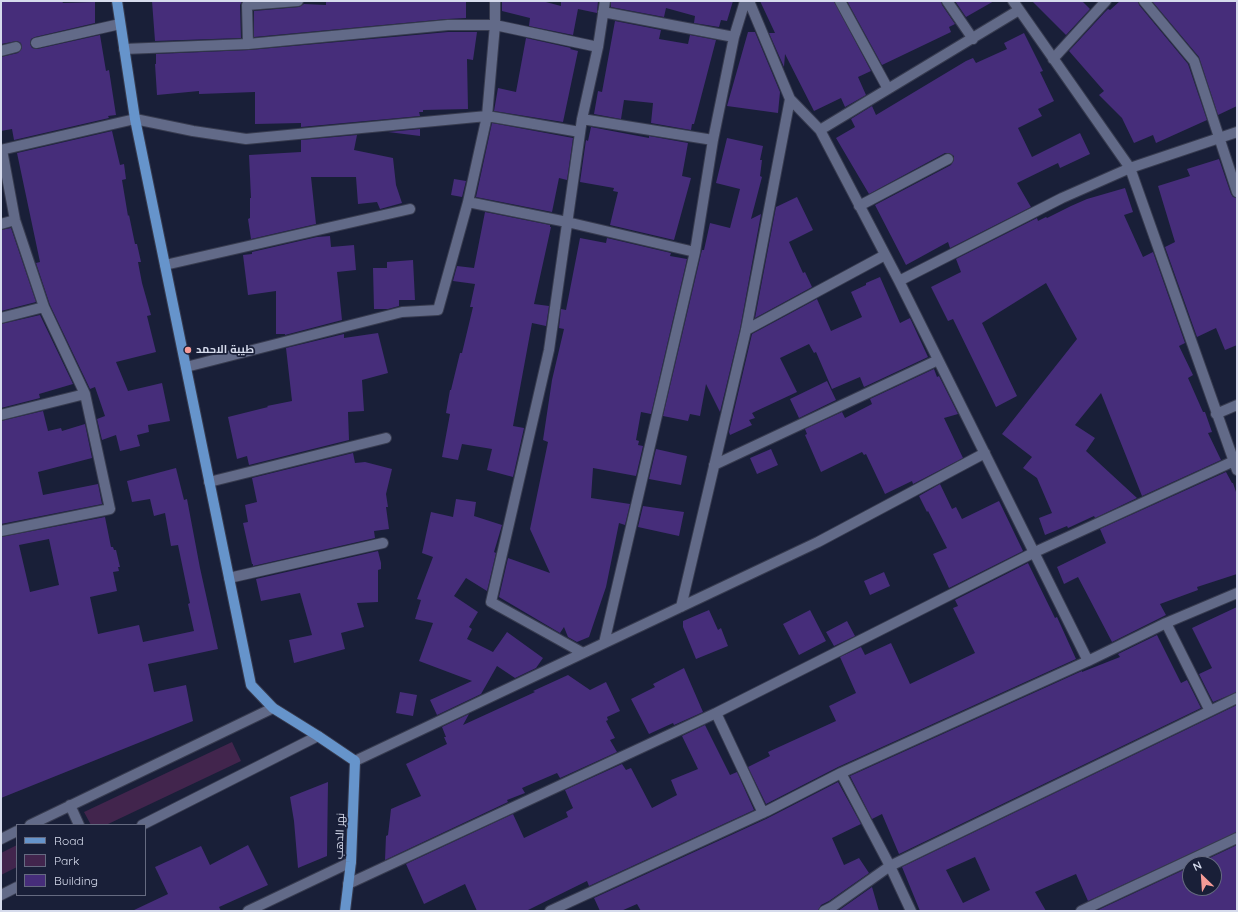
<!DOCTYPE html>
<html>
<head>
<meta charset="utf-8">
<style>
  body { margin:0 }
  #map { position:relative; width:1238px; height:912px; overflow:hidden; background:#191f38; font-family:Quicksand,sans-serif }
  canvas { display:block }
  .frame { position:absolute; inset:0; border:2px solid #d6dbec; pointer-events:none }
  .legend { position:absolute; left:16px; top:824px; width:130px; height:72px; box-sizing:border-box; background:#191f38; border:1px solid #656a80; margin:0; padding:5px 7px; list-style:none; font-size:12px; color:#d6dbec }
  .legend li { display:flex; align-items:center; gap:8px; height:20px }
  .legend b { width:20px; border:1px solid #656a80 }
  .north { position:absolute; left:1182px; top:856px; width:40px; height:40px; box-sizing:border-box; background:#191f38; border:1px solid #656a80; border-radius:50%; rotate:335deg; font-size:11px; font-weight:700; line-height:16px; text-align:center; color:#d6dbec }
  .north::after { content:''; display:block; margin:auto; width:14px; height:18px; background:#f59b97; clip-path:polygon(50% 0,100% 100%,50% 72%,0 100%) }
</style>
</head>
<body>
<div id="map">
<canvas width="1238" height="912"></canvas>
<div class="frame"></div>
<ul class="legend">
<li><b style="height:5px;background:#6694cb"></b>Road</li>
<li><b style="height:11px;background:#42254d"></b>Park</li>
<li><b style="height:11px;background:#462d7a"></b>Building</li>
</ul>
<div class="north">N</div>
</div>
<script>
const ctx = document.querySelector('canvas').getContext('2d');
ctx.lineJoin = 'round';
function fillPath(path, color) { ctx.fillStyle = color; ctx.fill(path, 'evenodd'); }
const shape = rows => new Path2D(rows.map(r => 'M' + r).join(''));
function trace(path, color, width, dash) { ctx.strokeStyle = color; ctx.lineWidth = width; ctx.lineCap = dash ? 'butt' : 'round'; ctx.setLineDash(dash || []); ctx.stroke(path); }
function write(font, color, halo, rows, align = 'center') {
  ctx.font = font + ' Quicksand,Cairo,sans-serif'; ctx.lineWidth = 3.5; ctx.setLineDash([]); ctx.textBaseline = 'middle'; ctx.strokeStyle = halo; ctx.fillStyle = color; for (const [text, x, y, turn = 0] of rows) {
    ctx.save(); ctx.translate(x, y); ctx.rotate((+turn || 0) * Math.PI / 180); ctx.textAlign = isNaN(turn) ? turn : align; if (halo) ctx.strokeText(text, 0, 0); ctx.fillText(text, 0, 0); ctx.restore();
  }
}
fillPath(shape([
  [232,742,241,761,106,825,91,825,84,812],
  [17,845,17,867,1,875,1,853]
]), '#42254d');
fillPath(shape([
  [1,1,62,1,63,3,95,2,95,23,35,37,31,39,30,44,32,48,37,49,100,35,106,71,109,70,116,115,108,116,109,118,14,140,12,129,1,131,1,57,18,53,22,48,21,43,17,41,1,44],
  [152,1,242,1,240,5,241,38,155,41],
  [326,1,466,1,466,18,447,19,254,37,254,11,299,7,304,4,326,5],
  [502,1,542,1,561,6,561,1,598,1,597,13,578,9,573,35,529,26,530,18,502,11],
  [611,1,733,1,727,21,721,20,719,27,694,23,695,16,666,8,664,17,611,7],
  [760,1,834,1,871,71,858,77,866,95,845,107,841,98,814,111,785,54,784,67,769,33,775,33],
  [847,1,941,1,942,5,955,24,949,27,951,32,882,65],
  [955,1,994,1,966,17],
  [1032,1,1082,1,1090,9,1066,35],
  [1120,1,1138,1,1139,5,1188,64,1207,120,1156,143,1153,135,1134,143,1122,118,1099,95,1104,91,1069,51,1105,12,1108,9,1110,10],
  [1152,1,1237,1,1237,106,1218,115,1199,57],
  [615,21,661,30,659,39,688,44,690,35,716,40,694,124,692,124,691,130,651,123,653,103,624,100,621,119,594,114,598,91,602,92],
  [448,32,477,32,473,60,467,59,468,109,423,110,423,112,419,112,420,116,301,127,301,123,255,124,255,92,199,94,199,91,157,95,155,64,156,64,156,54,249,50],
  [748,32,755,32,780,92,778,113,727,106],
  [1024,33,1043,71,1040,72,1054,101,1038,109,1042,116,1018,128,1032,157,1080,133,1090,154,1060,168,1058,163,1017,183,1031,207,950,248,948,242,906,265,875,205,951,165,954,160,954,156,949,153,945,153,869,194,836,138,855,127,851,119,872,106,876,115,966,61,973,58,976,63,1007,49,1004,43],
  [526,38,571,48,570,49,578,51,563,122,494,111,498,88,516,92],
  [492,123,573,138,567,180,559,178,552,212,476,197],
  [591,127,649,138,649,136,688,143,682,176,691,178,674,240,610,225,618,192,613,191,614,188,580,182,586,140,588,141],
  [420,129,420,136,388,132],
  [112,131,120,165,124,164,126,179,122,180,128,216,129,215,135,244,137,244,141,262,138,262,142,283,151,315,147,316,156,352,116,362,128,391,162,383,170,421,148,425,149,432,137,435,140,446,120,451,116,435,102,440,97,419,105,416,95,387,90,389,50,305,36,263,40,262,17,153],
  [357,135,354,150,393,158,396,185,402,203,380,209,377,202,358,204,356,177,311,177,316,224,251,239,248,219,250,218,250,198,251,198,249,155,301,152,301,140],
  [727,138,763,146,760,160,762,160,760,176,762,177,751,219,761,214,740,329,720,412,706,384,700,416,690,414,688,421,663,416,702,250,704,250,710,223,730,228,740,189,716,183],
  [1219,159,1231,194,1233,197,1237,198,1237,345,1225,350,1216,328,1197,337,1165,247,1175,242,1158,186,1190,176,1187,169],
  [454,179,466,181,462,197,451,195],
  [1125,188,1133,212,1124,215,1143,257,1153,252,1185,343,1179,346,1193,375,1188,378,1203,412,1205,412,1212,432,1208,433,1221,460,1142,496,1101,393,1075,425,1095,438,1086,451,1137,498,1095,518,1094,516,1068,528,1067,526,1045,535,1039,518,1052,513,1037,478,1023,468,1032,457,1002,434,1077,339,1046,283,982,323,1017,396,996,407,953,319,948,321,931,287,961,272,956,259,1037,218,1038,221,1046,217,1047,218,1071,206,1087,199],
  [797,197,813,230,789,242,803,273,805,272,812,287,755,318,776,207],
  [485,212,550,225,550,227,551,227,534,304,549,306,546,326,532,323,513,426,524,428,513,477,487,470,492,449,462,444,458,460,442,457,450,414,446,413,450,390,451,390,460,353,462,353,473,307,470,307,475,284,453,281,457,266,474,268],
  [11,228,36,302,1,311,1,230],
  [330,236,331,247,354,245,356,270,337,272,342,320,285,335,285,334,276,334,276,291,248,295,243,255,252,254,252,252,317,237],
  [580,238,606,243,607,238,671,253,670,256,687,259,651,414,641,412,636,440,639,441,638,445,643,446,636,476,593,468,591,498,630,504,625,525,619,523,606,587,589,637,577,642,568,637,564,627,560,633,499,597,508,558,550,573,530,529,548,442,543,440,552,380,564,329,559,328,561,309,566,310],
  [413,260,415,300,399,300,399,306,388,309,374,309,373,268,387,268,387,262],
  [880,277,900,323,910,318,928,357,864,387,860,377,832,389,816,352,814,353,809,344,780,358,797,392,752,413,755,418,749,420,752,425,730,435,729,432,752,334,817,299,831,331,862,317,851,292,866,285,866,283],
  [40,315,73,384,39,394,40,398,1,408,1,324],
  [378,333,388,373,362,380,364,411,348,412,349,440,249,465,247,456,237,459,228,417,268,407,267,406,292,401,286,348,344,334,344,338],
  [934,369,937,377,939,376,958,414,944,418,963,458,913,484,912,481,885,494,866,454,864,455,862,452,821,472,805,435,807,434,805,429,842,412,845,418,872,404,870,399],
  [827,381,836,400,799,418,790,399],
  [43,411,48,431,61,428,62,431,85,424,92,458,38,472,43,495,98,484,102,504,1,524,1,421],
  [656,449,687,456,681,485,649,479],
  [771,449,778,465,757,474,750,458],
  [353,453,355,463,365,462,392,469,386,494,388,507,386,507,389,529,374,531,375,538,253,566,253,564,252,564,243,523,248,522,245,505,257,502,252,478],
  [176,468,184,500,187,499,200,568,218,649,148,664,154,692,186,685,193,721,1,798,1,537,105,517,111,547,113,547,114,550,116,550,120,567,118,567,119,571,113,572,117,591,90,597,98,634,139,625,143,642,194,631,188,604,190,603,178,545,171,546,165,513,154,516,150,499,132,502,127,481],
  [49,539,59,585,30,592,19,545],
  [1226,472,1232,483,1233,483,1237,495,1237,574,1197,587,1198,590,1160,604,1166,615,1112,642,1078,577,1064,584,1057,567,1106,543,1100,529],
  [940,484,952,509,956,507,962,519,999,501,1023,551,949,588,933,554,947,548,928,511,927,512,919,496],
  [456,499,476,502,474,516,502,525,494,552,496,553,487,591,466,578,454,596,478,612,469,627,472,629,467,639,493,652,507,632,543,658,536,668,515,678,497,666,481,694,437,715,430,700,472,681,419,661,433,623,415,619,421,600,417,599,433,557,422,553,431,512,453,517],
  [643,506,684,512,679,536,638,527],
  [378,551,381,563,381,569,378,570,378,602,357,603,364,627,341,633,345,649,294,663,289,640,312,635,300,593,261,601,256,579],
  [1028,563,1055,618,1057,617,1076,659,838,767,766,804,748,767,770,756,768,752,836,721,829,706,856,693,840,657,861,647,865,655,891,643,910,684,975,653,953,608,958,606,955,600],
  [884,572,890,586,870,595,864,581],
  [1237,607,1237,692,1213,702,1199,674,1212,668,1192,628],
  [709,610,718,630,721,628,728,646,696,659,683,627,683,621],
  [810,610,826,641,799,655,783,624],
  [847,621,855,636,834,646,826,632],
  [1157,635,1181,683,1187,680,1201,708,899,854,882,814,872,819,850,776,1082,671,1082,672,1120,657,1118,654],
  [684,668,703,712,674,725,673,723,649,734,631,699,655,687,653,684],
  [568,675,590,690,606,682,620,711,607,717,608,720,606,721,615,738,610,740,617,752,560,778,557,773,522,788,525,793,507,800,508,802,385,860,386,836,388,835,391,809,421,796,406,764,447,744,444,737,446,737,442,727,469,714,463,725,535,692,533,691],
  [400,692,417,695,413,716,396,713],
  [1237,705,1237,832,1088,901,1076,874,1035,892,1046,911,920,911,902,867],
  [975,857,990,890,963,903,946,870],
  [705,725,730,775,737,772,754,810,589,886,587,881,526,911,477,911,465,884,424,904,406,864,513,814,524,838,568,817,566,812,573,808,565,790,622,764,626,770,631,768,652,808,677,795,671,780,698,769,682,736],
  [328,782,327,856,298,868,294,821,290,797],
  [838,782,861,824,832,838,844,865,859,858,869,873,829,901,821,905,818,911,641,911,637,904,621,911,600,911,594,898,766,819],
  [248,845,268,885,219,907,221,911,132,911,168,894,155,867,201,846,210,865],
  [1237,845,1237,911,1096,911,1190,867,1190,888,1214,888,1214,864,1197,864],
  [872,887,879,911,838,911]
]), '#462d7a');
const minor = shape([
  [749,1,790,99,820,130,899,281,1088,661],
  [840,1,888,89],
  [947,1,973,39],
  [1013,1,1130,168,1237,470],
  [1144,1,1194,61,1237,192],
  [603,12,734,37],
  [36,43,120,24],
  [248,44,247,5,298,1],
  [124,49,248,44,448,25,495,25,598,47],
  [1,51,16,47],
  [1053,59,1106,1],
  [582,119,713,140],
  [820,130,1019,10],
  [1,150,135,119,193,131,246,139,487,116,580,132],
  [468,202,567,222,695,252],
  [859,206,948,159],
  [1,224,15,220],
  [165,265,410,209],
  [899,281,1062,198,1130,168,1237,132],
  [1,318,44,307],
  [746,330,885,255],
  [186,367,402,312,438,310,468,202,487,116,495,25,495,1],
  [1216,414,1237,405],
  [1,415,85,394],
  [714,465,938,360],
  [209,482,386,438],
  [1,531,110,509,85,394,44,307,15,220,2,150],
  [229,578,383,543],
  [681,607,746,330,790,99],
  [1166,623,1210,711],
  [604,643,695,252,713,140,734,37,745,1],
  [583,653,491,602,549,350,582,119,598,47,605,1],
  [716,713,763,813],
  [355,761,818,542,985,453],
  [841,773,890,866,911,911],
  [70,805,79,825],
  [30,825,273,708],
  [142,825,318,736],
  [1,839,17,831],
  [348,884,716,713,1035,552,1234,461],
  [1,895,17,887],
  [248,911,351,862],
  [550,911,767,811,841,773,1088,661,1166,623,1237,593],
  [824,911,832,907,890,866,1237,698],
  [1081,911,1237,838]
]);
const major = shape([
  [117,1,135,119,251,685,273,708,318,736,355,761,351,862,345,911]
]);
trace(minor, '#373b4f', 12);
trace(major, '#373b4f', 12);
trace(minor, '#626a88', 10);
trace(major, '#6694cb', 10);
for (const [x, y, r, color] of [
  [188,350,4,"#f59b97"]
]) { const dot = new Path2D(); dot.arc(x, y, r, 0, 2 * Math.PI); ctx.fillStyle = color; ctx.fill(dot); trace(dot, '#191f38', 1.5); }
write('bold 11px', '#d6dbec', '#191f38', [
  ["طيبة الاحمد",196,350]
], 'left');
write('11px', '#d6dbec', '#191f38', [
  ["نهر الدهب",340,836,-88]
]);
</script>
</body>
</html>
